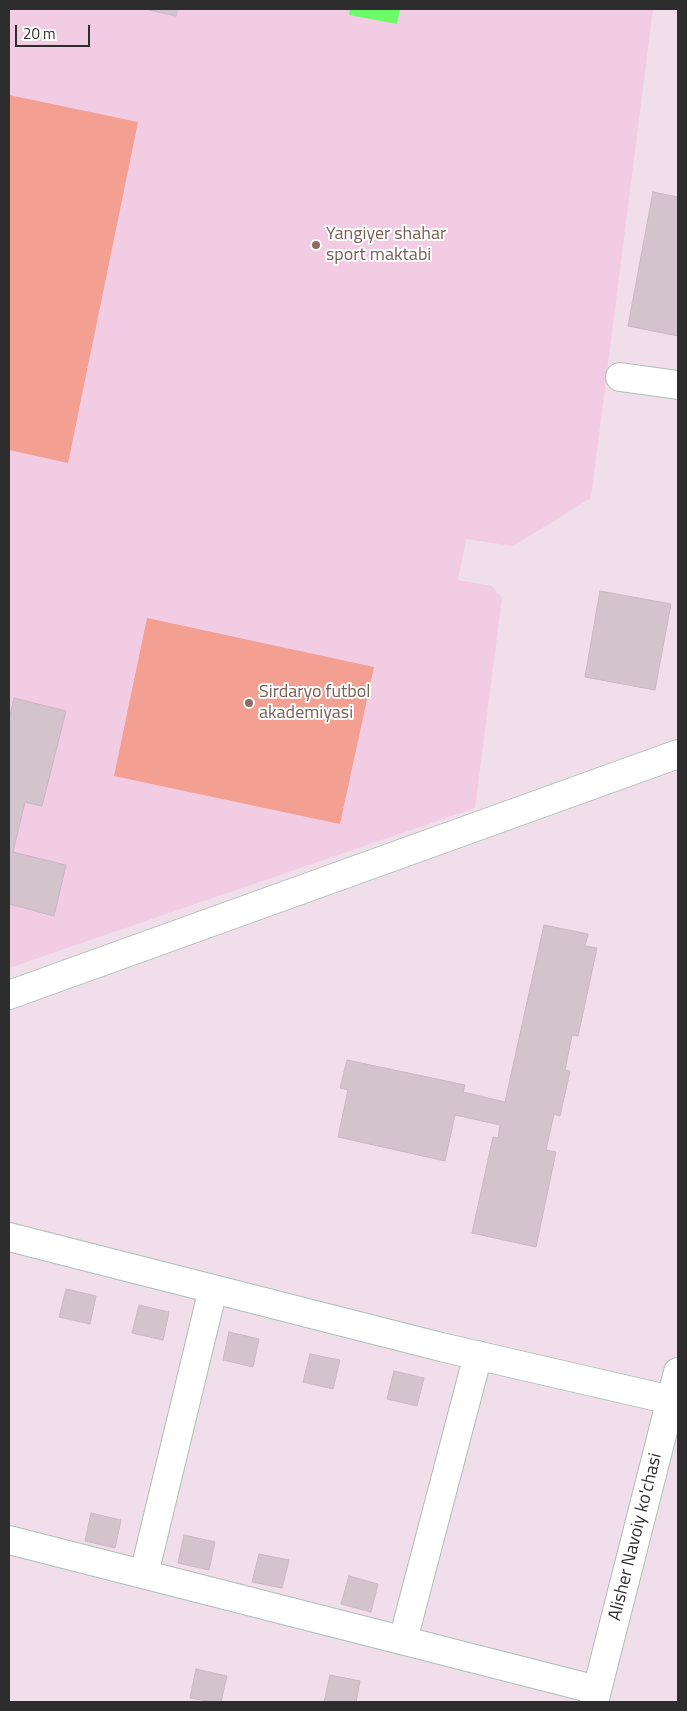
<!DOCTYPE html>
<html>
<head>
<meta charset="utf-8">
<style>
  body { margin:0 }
  #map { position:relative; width:687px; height:1711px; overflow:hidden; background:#f0deea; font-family:"Titillium Web",sans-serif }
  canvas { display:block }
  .frame { position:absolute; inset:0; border:10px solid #2d2d2d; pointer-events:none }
  .scale { position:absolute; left:15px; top:25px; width:75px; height:22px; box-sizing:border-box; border:2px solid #2d2d2d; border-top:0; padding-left:6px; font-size:15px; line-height:18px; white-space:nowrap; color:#2d2d2d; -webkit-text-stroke:4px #fff; paint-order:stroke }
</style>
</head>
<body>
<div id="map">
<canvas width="687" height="1711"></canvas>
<div class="frame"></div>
<div class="scale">20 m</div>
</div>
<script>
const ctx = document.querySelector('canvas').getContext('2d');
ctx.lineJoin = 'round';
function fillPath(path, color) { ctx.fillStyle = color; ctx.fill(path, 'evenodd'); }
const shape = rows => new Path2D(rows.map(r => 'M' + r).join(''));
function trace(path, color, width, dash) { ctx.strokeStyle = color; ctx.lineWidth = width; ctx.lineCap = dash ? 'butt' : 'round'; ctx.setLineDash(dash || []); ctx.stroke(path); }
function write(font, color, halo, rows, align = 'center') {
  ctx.font = font + ' "Titillium Web",sans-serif'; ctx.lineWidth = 4; ctx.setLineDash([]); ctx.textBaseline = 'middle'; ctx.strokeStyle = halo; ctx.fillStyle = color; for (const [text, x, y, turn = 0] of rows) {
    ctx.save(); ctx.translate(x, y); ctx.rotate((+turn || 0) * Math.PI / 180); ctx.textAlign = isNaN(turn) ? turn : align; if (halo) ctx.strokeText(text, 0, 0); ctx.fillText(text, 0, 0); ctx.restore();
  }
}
fillPath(shape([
  [9,9,653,9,591,498,513,546,466,539,458,580,492,586,502,598,475,808,9,968]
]), '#f2cce3');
fillPath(shape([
  [9,95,138,122,68,463,9,450],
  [147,618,374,667,340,824,114,776]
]), '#f39f91');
fillPath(shape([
  [350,9,400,9,397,24,349,15]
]), '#6afb68');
const building = shape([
  [145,9,178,9,176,16,145,9],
  [653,192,678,197,678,336,628,326,653,192],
  [600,591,671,604,655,690,585,677,600,591],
  [14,698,66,711,42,806,25,802,13,852,66,865,54,916,9,904,9,720,14,698],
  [544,925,588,934,585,946,597,948,578,1036,572,1035,565,1070,570,1071,560,1116,554,1114,546,1150,556,1152,536,1247,472,1233,493,1137,498,1138,500,1125,455,1115,445,1161,338,1137,348,1090,340,1088,347,1060,465,1085,463,1092,505,1102,544,925],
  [66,1289,96,1296,90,1324,59,1317,66,1289],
  [139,1305,169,1312,163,1340,132,1333,139,1305],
  [229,1332,259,1339,253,1367,223,1360,229,1332],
  [310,1354,340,1360,333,1389,303,1382,310,1354],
  [394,1371,424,1378,417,1406,387,1399,394,1371],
  [91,1513,121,1520,115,1548,85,1541,91,1513],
  [184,1535,215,1542,209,1570,178,1563,184,1535],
  [259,1554,289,1560,282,1588,252,1582,259,1554],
  [349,1576,378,1584,371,1612,341,1604,349,1576],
  [196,1669,227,1676,221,1702,212,1702,190,1698,196,1669],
  [330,1675,360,1681,356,1702,324,1702,330,1675]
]);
fillPath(building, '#d2c3cd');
trace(building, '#ccb7c4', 1);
const minor = shape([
  [620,377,678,385],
  [9,995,678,754],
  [9,1237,441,1347,671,1400],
  [9,1540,597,1690],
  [144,1574,213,1289],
  [403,1640,478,1355],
  [594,1702,678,1372]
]);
trace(minor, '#aebeb7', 30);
trace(minor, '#fff', 28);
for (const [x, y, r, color] of [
  [316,245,5,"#8d6e63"],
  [249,703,5,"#8d6e63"]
]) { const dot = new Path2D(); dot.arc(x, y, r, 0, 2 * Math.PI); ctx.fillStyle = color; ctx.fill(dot); trace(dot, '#fff', 2); }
write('18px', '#785e54', '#fff', [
  ["Yangiyer shahar",326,235],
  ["sport maktabi",326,256],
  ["Sirdaryo futbol",259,693],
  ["akademiyasi",259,714]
], 'left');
write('18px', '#2d2d2d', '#fff', [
  ["Alisher Navoiy ko'chasi",636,1537,-76]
]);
</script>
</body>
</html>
